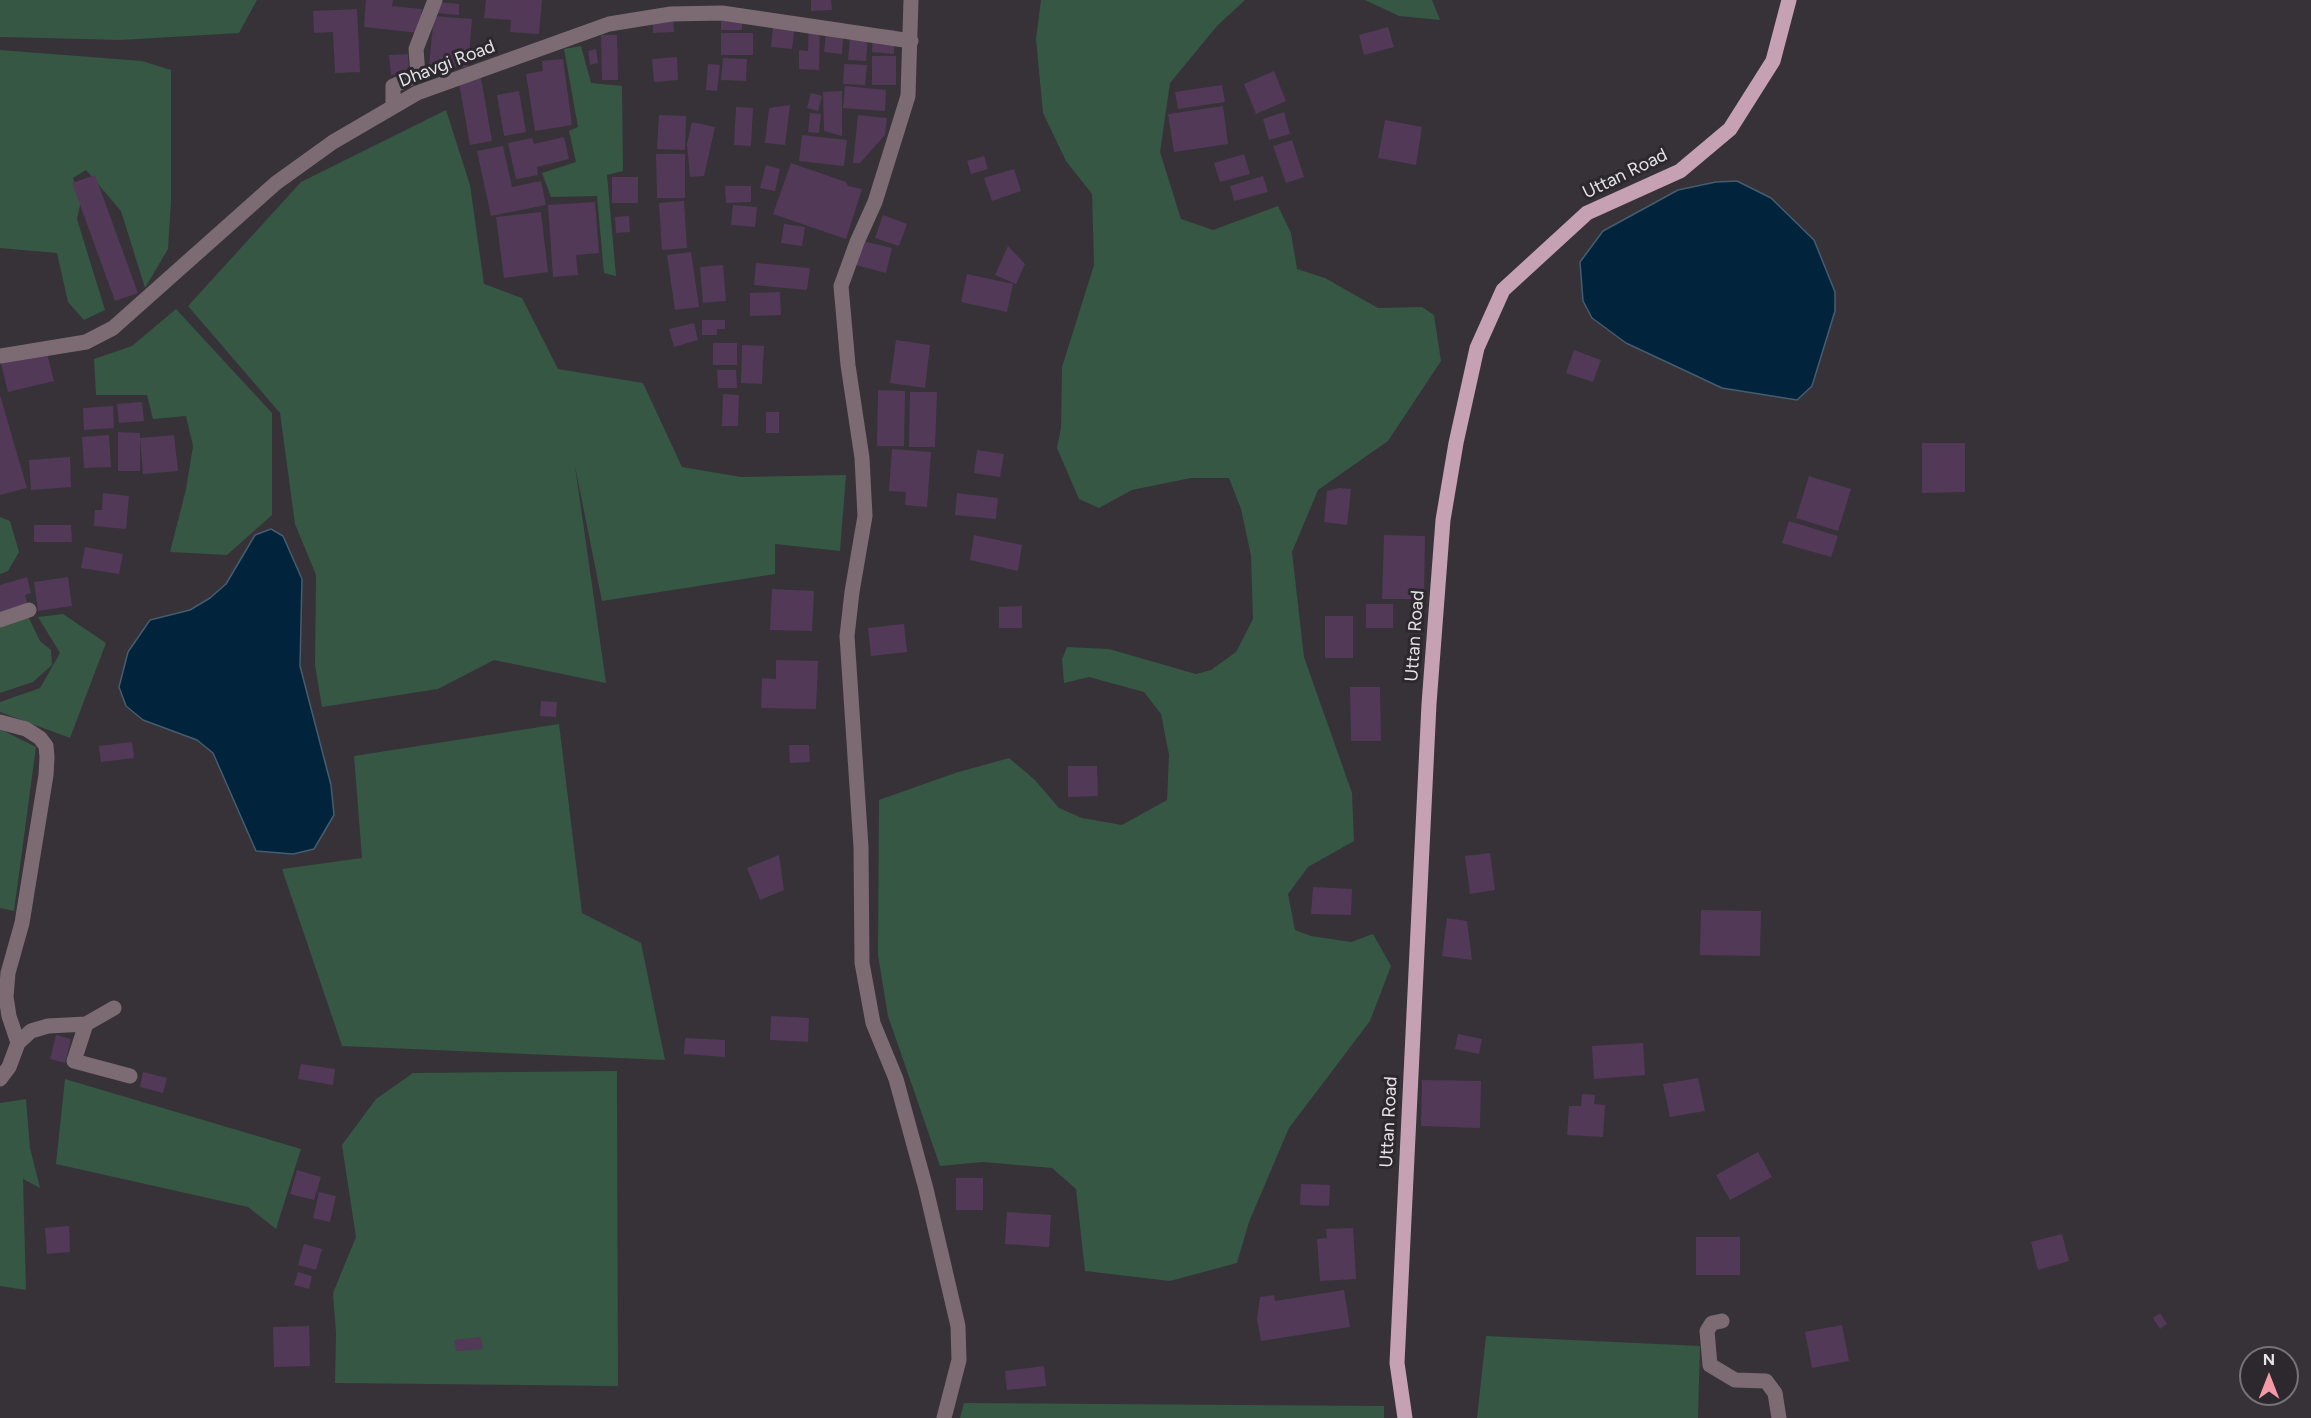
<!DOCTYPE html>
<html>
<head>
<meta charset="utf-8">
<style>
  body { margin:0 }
  #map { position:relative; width:2311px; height:1418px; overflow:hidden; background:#363238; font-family:Figtree,sans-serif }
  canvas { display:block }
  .north { position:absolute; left:2239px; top:1346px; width:60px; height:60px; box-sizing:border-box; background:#2c282d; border:2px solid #767377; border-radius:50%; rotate:0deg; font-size:16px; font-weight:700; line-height:24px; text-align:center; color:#e5e3e7 }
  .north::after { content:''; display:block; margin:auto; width:21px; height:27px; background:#f49aa6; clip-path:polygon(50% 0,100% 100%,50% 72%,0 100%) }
</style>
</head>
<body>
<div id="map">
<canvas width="2311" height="1418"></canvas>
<div class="north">N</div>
</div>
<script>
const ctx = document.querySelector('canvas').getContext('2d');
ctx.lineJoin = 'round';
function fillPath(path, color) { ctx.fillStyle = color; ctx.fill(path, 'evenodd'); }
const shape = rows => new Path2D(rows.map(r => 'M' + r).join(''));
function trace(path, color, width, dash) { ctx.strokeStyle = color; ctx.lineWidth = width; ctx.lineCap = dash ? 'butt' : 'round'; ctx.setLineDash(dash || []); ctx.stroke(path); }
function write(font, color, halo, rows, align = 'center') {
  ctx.font = font + ' Figtree,sans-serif'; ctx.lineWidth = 6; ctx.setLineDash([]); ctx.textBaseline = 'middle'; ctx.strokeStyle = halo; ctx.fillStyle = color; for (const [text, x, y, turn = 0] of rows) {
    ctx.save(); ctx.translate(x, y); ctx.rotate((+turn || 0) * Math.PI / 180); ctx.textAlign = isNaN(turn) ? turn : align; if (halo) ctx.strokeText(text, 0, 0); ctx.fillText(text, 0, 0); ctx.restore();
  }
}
fillPath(shape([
  [0,0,257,0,239,33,121,40,0,37],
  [1041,0,1245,0,1217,26,1170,83,1160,152,1181,219,1213,230,1278,206,1291,233,1297,269,1325,278,1378,308,1422,307,1434,315,1441,361,1388,441,1318,490,1292,552,1304,657,1352,793,1354,841,1308,867,1288,894,1295,930,1311,936,1351,942,1373,934,1391,966,1370,1021,1289,1128,1249,1222,1237,1263,1170,1281,1085,1271,1076,1189,1052,1168,983,1162,940,1166,888,1016,878,955,879,800,955,773,1009,758,1035,780,1059,808,1082,818,1122,825,1167,800,1169,755,1161,714,1144,692,1089,677,1064,683,1062,659,1067,647,1109,649,1196,674,1211,670,1236,652,1253,619,1251,556,1241,509,1229,478,1191,478,1132,490,1099,508,1079,499,1057,448,1061,428,1062,367,1094,265,1092,194,1066,161,1043,113,1036,39],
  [1365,0,1432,0,1440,20,1399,16],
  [581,46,591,83,622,86,623,171,607,175,616,276,604,273,597,196,551,197,542,173,576,162,569,131,578,127,564,49],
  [0,50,142,61,171,70,171,202,168,249,145,288,121,211,86,170,73,178,81,201,77,219,105,310,84,320,68,302,57,253,0,248],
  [446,110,470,185,484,284,522,298,558,369,643,383,682,467,741,477,846,475,840,551,775,544,775,574,602,601,575,466,606,683,494,660,438,689,322,707,315,665,316,575,295,524,280,413,188,306,301,182],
  [176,309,272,413,272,515,227,555,170,552,186,489,193,446,186,416,153,419,147,395,96,395,94,359,132,346],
  [0,517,10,521,19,552,8,571,0,574],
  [63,614,106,643,70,738,0,712,0,702,40,688,60,653,38,617],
  [28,616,40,641,51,650,52,665,33,682,0,693,0,626],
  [559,724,582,913,641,943,665,1060,342,1046,282,869,362,858,354,756],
  [0,729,36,747,14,911,0,908],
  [617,1071,618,1386,335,1383,336,1333,333,1293,356,1237,342,1145,376,1099,413,1073],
  [65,1079,301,1149,276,1229,248,1207,56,1164],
  [26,1099,30,1148,40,1188,23,1179,26,1290,0,1286,0,1103],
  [1486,1336,1700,1346,1698,1418,1477,1418],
  [964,1403,1384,1406,1384,1418,960,1418]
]), '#355744');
const water = shape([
  [1737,181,1771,198,1814,240,1835,292,1835,311,1812,386,1797,400,1722,388,1626,343,1592,318,1583,301,1580,262,1603,231,1678,190,1716,182,1737,181],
  [271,529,283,536,302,579,300,666,331,785,334,815,314,849,293,854,256,851,213,753,197,740,143,720,126,706,119,687,128,652,150,620,190,610,210,598,226,584,255,535,271,529]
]);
fillPath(water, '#01243c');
trace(water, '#455d6f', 1.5);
fillPath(shape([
  [366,0,393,0,392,6,422,9,419,33,364,27],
  [486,0,542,0,539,34,510,32,511,20,484,18],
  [811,0,831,0,832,10,811,11],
  [437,2,459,4,459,15,436,13],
  [357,9,360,72,335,73,333,32,314,33,313,11],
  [652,11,673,11,674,32,653,33],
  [774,15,796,17,792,49,771,47],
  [434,16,472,19,468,68,429,65],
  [742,20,742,30,721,30,721,21],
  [827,21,844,23,842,54,824,52],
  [809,22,820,22,819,70,799,69,799,50,808,51],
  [851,26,869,28,866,61,848,60],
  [1388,27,1394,47,1364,55,1359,35],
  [873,29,895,30,894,54,872,52],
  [721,33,753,33,753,55,721,55],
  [601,35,617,35,618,80,602,80],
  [596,49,598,63,590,65,588,51],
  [408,54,409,73,391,75,389,55],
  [872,56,896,56,896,85,872,85],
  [677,57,678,80,654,82,652,59],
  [723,58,747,59,746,81,721,80],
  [563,59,572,125,535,131,526,74,543,71,542,61],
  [708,64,720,65,717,91,706,90],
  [844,64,867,65,865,85,843,84],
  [1274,71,1286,101,1256,114,1244,84],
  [481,78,492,141,470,145,459,83],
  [1222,85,1225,102,1178,109,1175,92],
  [845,86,886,90,885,111,843,108],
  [519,91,526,132,504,136,497,95],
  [842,91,842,136,824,131,823,92],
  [811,93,822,96,818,111,807,108],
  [790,105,785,145,765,143,769,108],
  [1223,106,1228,144,1174,152,1168,114],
  [736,107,753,108,751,146,734,145],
  [1284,112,1290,134,1269,140,1263,119],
  [810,113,821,114,819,133,808,132],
  [659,115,686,116,685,150,657,149],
  [858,115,887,118,885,135,860,163,853,163],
  [1385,120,1422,127,1416,165,1378,158],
  [692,122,715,127,704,176,690,177,687,144],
  [802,135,847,140,844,166,799,161],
  [564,137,569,159,537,167,538,175,516,179,508,143,532,138,534,144],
  [1292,140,1304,177,1286,183,1273,146],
  [503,146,512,187,541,181,546,205,491,216,477,151],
  [656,154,685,154,685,198,657,198],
  [1244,154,1250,174,1220,182,1214,163],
  [984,156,988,169,971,174,967,161],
  [791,163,846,182,848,186,862,189,846,239,773,214],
  [766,165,780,169,775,191,760,188],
  [1014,169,1021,191,992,201,984,178],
  [95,175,138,293,115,301,72,183],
  [1263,176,1268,192,1234,201,1230,186],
  [612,177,638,177,638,203,612,203],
  [725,186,751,186,751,202,726,203],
  [684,201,687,248,662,250,659,203],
  [595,202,599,253,576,255,578,275,553,277,548,205],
  [733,205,757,207,755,227,731,225],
  [541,212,548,272,504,278,496,217],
  [883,215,907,224,899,246,875,238],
  [629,216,630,232,616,233,615,217],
  [784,224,805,227,802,246,781,243],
  [863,241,892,248,886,273,856,265],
  [1008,246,1025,264,1016,284,995,275],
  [691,252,699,307,675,310,667,255],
  [756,263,810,268,807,290,754,285],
  [723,265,726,301,703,303,700,267],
  [967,274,1013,284,1007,312,961,302],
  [780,292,781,315,750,316,750,293],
  [702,320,725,320,725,329,717,329,717,335,702,335],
  [694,323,698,340,674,347,669,329],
  [896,340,930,345,925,388,890,383],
  [713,343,737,343,737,365,713,365],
  [742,345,764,346,762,384,741,383],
  [1574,350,1601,360,1593,382,1566,373],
  [47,353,54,381,8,392,1,363],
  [717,370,736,370,737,388,718,388],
  [878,390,905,391,904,446,877,446],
  [910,392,937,392,935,447,909,447],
  [723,394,739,395,738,426,722,426],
  [0,395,27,488,0,495],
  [142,402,144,421,119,423,117,404],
  [113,406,114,428,84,430,83,408],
  [766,412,779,412,779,433,766,433],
  [118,432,140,433,140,471,118,471],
  [109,435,111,467,84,468,82,437],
  [174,435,178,471,143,474,140,438],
  [1922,443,1965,443,1965,492,1922,493],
  [892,449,931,452,927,507,905,505,906,492,889,491],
  [977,450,1004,454,1000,477,974,473],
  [70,457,71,487,31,490,29,460],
  [1809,476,1851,489,1838,531,1796,518],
  [1339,488,1351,489,1347,525,1324,522,1327,491],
  [103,493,129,496,126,529,94,526,95,510,102,510],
  [957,493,998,498,996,519,955,515],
  [1789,521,1838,536,1831,557,1782,543],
  [34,525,71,525,72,542,34,542],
  [974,535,1022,545,1018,571,970,560],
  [1384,535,1425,536,1424,599,1382,599],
  [85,547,123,554,119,574,81,568],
  [27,577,31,593,25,595,28,606,0,614,0,585],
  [68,577,72,606,38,611,34,582],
  [772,589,814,591,812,631,770,630],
  [1366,604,1393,604,1393,628,1366,628],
  [1022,606,1022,628,999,628,999,607],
  [1325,616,1353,616,1353,658,1325,658],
  [904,624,907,652,871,656,868,628],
  [776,660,818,661,816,709,761,708,762,678,776,679],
  [1350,687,1380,687,1381,741,1351,741],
  [541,701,557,702,556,717,540,716],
  [132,742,134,758,101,762,99,746],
  [789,745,809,745,810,762,790,763],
  [1068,766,1097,766,1098,796,1068,797],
  [1490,853,1495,890,1470,894,1465,856],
  [779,855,784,890,760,900,747,868],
  [1313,887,1352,889,1351,915,1311,914],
  [1701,910,1761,911,1760,956,1700,955],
  [1447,918,1467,921,1472,960,1442,956],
  [771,1016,809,1018,808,1042,770,1040],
  [1458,1034,1482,1039,1479,1054,1455,1049],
  [56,1035,71,1039,65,1063,50,1059],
  [685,1038,725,1040,725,1057,684,1054],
  [1643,1043,1645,1075,1594,1079,1592,1046],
  [301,1064,335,1069,333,1085,298,1079],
  [143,1072,167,1078,163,1093,140,1087],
  [1698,1078,1705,1111,1670,1117,1663,1084],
  [1422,1080,1481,1081,1480,1128,1421,1126],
  [1582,1094,1595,1095,1594,1104,1605,1105,1603,1137,1567,1135,1569,1106,1581,1106],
  [1758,1152,1772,1177,1730,1200,1716,1175],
  [297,1170,321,1177,314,1200,290,1194],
  [956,1178,983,1178,983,1210,956,1210],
  [1301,1184,1330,1185,1329,1206,1300,1205],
  [319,1192,336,1196,330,1222,313,1218],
  [1007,1212,1051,1215,1049,1247,1005,1244],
  [69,1226,70,1252,47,1254,45,1228],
  [1353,1228,1356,1279,1320,1281,1317,1239,1327,1238,1326,1229],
  [2062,1234,2069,1261,2038,1270,2031,1242],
  [1696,1237,1740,1237,1740,1275,1696,1275],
  [304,1244,322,1249,316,1270,298,1265],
  [298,1272,312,1276,309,1289,294,1285],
  [1344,1290,1350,1327,1261,1341,1257,1319,1260,1297,1274,1295,1275,1301],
  [2160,1313,2167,1324,2160,1329,2153,1318],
  [1842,1325,1849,1361,1812,1368,1805,1332],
  [309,1326,310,1366,274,1367,273,1327],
  [481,1337,483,1349,456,1351,454,1340],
  [1044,1366,1046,1386,1007,1390,1005,1371]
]), '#523958');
trace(shape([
  [911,0,908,96,875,202,857,242,841,286,848,365,862,458,865,516,852,592,847,636,861,847,862,963,873,1023,896,1079,926,1189,958,1326,959,1360,944,1418],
  [393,107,393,86,418,75,416,49,435,0],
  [0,356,86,342,113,328,276,183,333,142,417,93,609,24,671,14,722,13,911,41],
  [0,620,29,610],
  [0,722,26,729,40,738,46,746,47,757,46,775,22,923,8,973,6,997,9,1016,18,1043,9,1067,0,1079],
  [86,1024,74,1061,130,1076],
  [18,1043,31,1031,48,1026,86,1024,114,1008],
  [1722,1321,1712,1323,1707,1331,1710,1365,1735,1380,1766,1381,1775,1393,1779,1418]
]), '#7d6b74', 15);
trace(shape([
  [1405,1418,1397,1363,1429,704,1443,520,1456,443,1477,348,1503,290,1587,213,1680,171,1730,129,1773,61,1789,0]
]), '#c6a0b3', 15);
write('18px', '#e5e3e7', '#2c282d', [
  ["Dhavgi Road",447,64,-21],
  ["Uttan Road",1625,174,-26],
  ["Uttan Road",1415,636,-86],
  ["Uttan Road",1389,1122,-87]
]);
</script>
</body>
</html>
